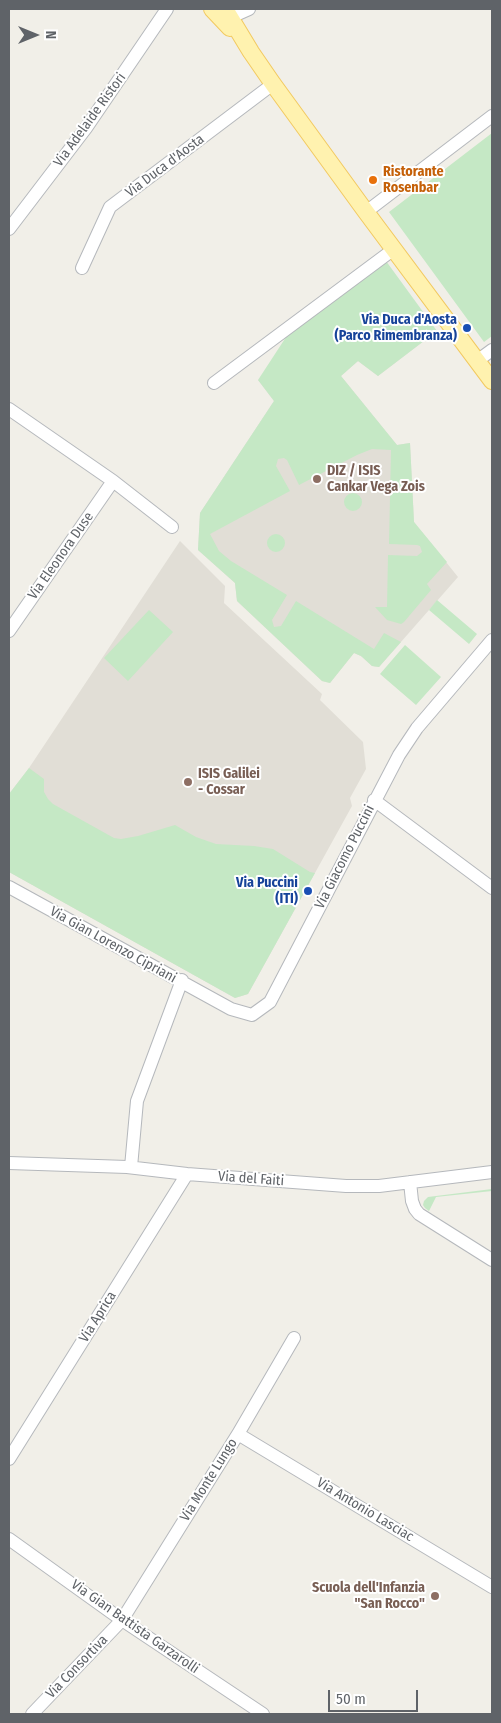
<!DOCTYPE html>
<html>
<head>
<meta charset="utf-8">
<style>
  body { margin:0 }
  #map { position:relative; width:501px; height:1723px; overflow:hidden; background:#f1efe8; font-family:"Fira Sans Condensed",sans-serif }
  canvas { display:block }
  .frame { position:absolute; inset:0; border:10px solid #5f6368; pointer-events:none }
  .north { position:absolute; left:10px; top:10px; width:50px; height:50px; -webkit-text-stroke:4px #fff; paint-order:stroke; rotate:90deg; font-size:14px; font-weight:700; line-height:20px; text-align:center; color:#5f6368 }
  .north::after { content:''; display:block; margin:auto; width:18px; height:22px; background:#5f6368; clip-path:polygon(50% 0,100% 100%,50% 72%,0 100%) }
  .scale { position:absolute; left:328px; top:1690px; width:90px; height:22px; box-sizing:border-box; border:2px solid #5f6368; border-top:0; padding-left:6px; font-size:15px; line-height:18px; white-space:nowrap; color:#5f6368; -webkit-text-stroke:4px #fff; paint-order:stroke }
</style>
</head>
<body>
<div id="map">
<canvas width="501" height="1723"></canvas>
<div class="frame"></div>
<div class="north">N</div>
<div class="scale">50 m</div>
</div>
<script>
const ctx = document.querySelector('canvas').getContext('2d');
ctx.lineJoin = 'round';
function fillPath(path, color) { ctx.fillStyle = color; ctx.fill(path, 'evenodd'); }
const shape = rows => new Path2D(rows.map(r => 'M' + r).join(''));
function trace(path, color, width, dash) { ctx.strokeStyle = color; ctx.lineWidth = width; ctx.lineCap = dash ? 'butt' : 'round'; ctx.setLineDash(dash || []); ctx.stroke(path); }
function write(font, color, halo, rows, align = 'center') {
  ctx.font = font + ' "Fira Sans Condensed",sans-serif'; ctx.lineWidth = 4; ctx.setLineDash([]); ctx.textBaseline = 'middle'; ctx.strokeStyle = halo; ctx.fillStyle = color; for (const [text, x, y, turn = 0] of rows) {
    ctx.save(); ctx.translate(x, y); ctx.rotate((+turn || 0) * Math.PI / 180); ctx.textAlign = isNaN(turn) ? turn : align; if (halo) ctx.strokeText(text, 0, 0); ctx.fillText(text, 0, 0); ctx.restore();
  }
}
fillPath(shape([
  [437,331,378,376,358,361,341,376,397,445,410,443,414,522,458,577,379,667,372,666,361,656,354,653,330,683,322,681,237,601,235,583,198,550,200,513,274,401,258,380],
  [180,541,225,586,224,603,322,694,320,700,363,742,366,769,350,798,352,806,248,994,235,998,9,872,9,794,29,768]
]), '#e1ded6');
fillPath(shape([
  [492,133,492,336,484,342,389,212],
  [386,261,437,331,378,376,358,361,341,376,397,445,410,443,414,522,447,562,427,584,431,590,404,622,401,624,387,620,375,607,387,607,388,555,417,556,422,552,420,546,417,545,389,544,391,450,372,449,357,455,299,485,287,460,284,458,278,459,276,466,290,491,210,534,219,551,231,561,287,595,272,620,274,627,281,626,296,601,374,649,384,633,401,642,379,667,372,666,361,656,354,653,330,683,322,681,237,601,235,583,198,550,200,513,274,401,258,380,290,331],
  '344 502a9 9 0 1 1 18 0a9 9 0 1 1-18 0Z',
  '267 543a9 9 0 1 1 18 0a9 9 0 1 1-18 0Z',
  [437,600,477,634,469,644,429,610],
  [149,610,173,632,128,681,104,658],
  [405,645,441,677,416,705,380,674],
  [29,768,44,779,44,792,48,799,53,804,114,838,121,839,138,836,175,825,196,837,216,844,254,846,273,849,310,872,315,873,248,994,235,998,9,872,9,794],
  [492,1189,492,1191,436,1197,429,1211,425,1208,423,1205,424,1201,428,1197]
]), '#c5e8c5');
const minor = shape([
  [231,17,249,9],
  [366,212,492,116],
  [9,229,86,128,167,9],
  [82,268,110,207,273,84],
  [477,361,492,350],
  [214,383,394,249],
  [9,409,113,481,172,527],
  [9,631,113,481],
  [374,800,492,888],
  [9,887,231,1009,252,1015,270,1002,399,755,417,728,492,640],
  [9,1163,127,1167,187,1174,346,1186,379,1186,492,1172],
  [131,1167,137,1101,182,980],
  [410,1182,412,1201,415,1209,419,1214,492,1260],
  [238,1434,492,1587],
  [9,1459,187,1174],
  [9,1539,122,1620,263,1714],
  [32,1714,122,1620,238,1434,294,1338]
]);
const major = shape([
  [212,9,230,28],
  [225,9,251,52,273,84,366,212,492,381]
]);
trace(minor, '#b5b8bc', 14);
trace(major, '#f2c960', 18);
trace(minor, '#fff', 12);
trace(major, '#fff2af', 16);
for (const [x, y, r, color] of [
  [373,180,5,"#e8710a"],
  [467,328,5,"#1a4fb4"],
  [317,479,5,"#8d6e63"],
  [188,782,5,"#8d6e63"],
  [308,891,5,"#1a4fb4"],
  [435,1596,5,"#8d6e63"]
]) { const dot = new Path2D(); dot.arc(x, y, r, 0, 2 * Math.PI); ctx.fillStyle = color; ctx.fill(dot); trace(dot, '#fff', 2); }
write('14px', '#5f6368', '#fff', [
  ["Via Adelaide Ristori",90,120,-54],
  ["Via Duca d'Aosta",165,166,-37],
  ["Via Eleonora Duse",61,556,-55],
  ["Via Giacomo Puccini",345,857,-63],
  ["Via Gian Lorenzo Cipriani",113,945,29],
  ["Via del Faiti",251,1179,4],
  ["Via Aprica",98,1317,-58],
  ["Via Monte Lungo",209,1480,-58],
  ["Via Antonio Lasciac",365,1510,31],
  ["Via Gian Battista Garzarolli",135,1627,35],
  ["Via Consortiva",77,1667,-46]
]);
write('bold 14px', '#c56008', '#fff', [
  ["Ristorante",383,172],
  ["Rosenbar",383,188]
], 'left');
write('bold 14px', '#164399', '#fff', [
  ["Via Duca d'Aosta",457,320],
  ["(Parco Rimembranza)",457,336],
  ["Via Puccini",298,883],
  ["(ITI)",298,899]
], 'right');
write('bold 14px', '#785e54', '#fff', [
  ["DIZ / ISIS",327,471],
  ["Cankar Vega Zois",327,487],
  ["ISIS Galilei",198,774],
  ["- Cossar",198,790],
  ["Scuola dell'Infanzia",425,1588,"right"],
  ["\"San Rocco\"",425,1604,"right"]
], 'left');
</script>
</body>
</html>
